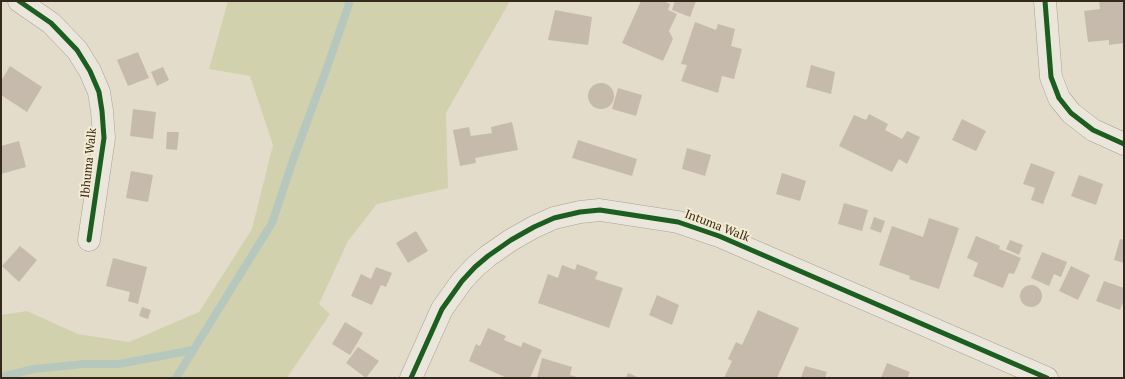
<!DOCTYPE html>
<html>
<head>
<meta charset="utf-8">
<style>
  body { margin:0 }
  #map { position:relative; width:1125px; height:379px; overflow:hidden; background:#e3dccb; font-family:"PT Serif",serif }
  canvas { display:block }
  .frame { position:absolute; inset:0; border:2px solid #35291d; pointer-events:none }
</style>
</head>
<body>
<div id="map">
<canvas width="1125" height="379"></canvas>
<div class="frame"></div>
</div>
<script>
const ctx = document.querySelector('canvas').getContext('2d');
ctx.lineJoin = 'round';
function fillPath(path, color) { ctx.fillStyle = color; ctx.fill(path, 'evenodd'); }
const shape = rows => new Path2D(rows.map(r => 'M' + r).join(''));
function trace(path, color, width, dash) { ctx.strokeStyle = color; ctx.lineWidth = width; ctx.lineCap = dash ? 'butt' : 'round'; ctx.setLineDash(dash || []); ctx.stroke(path); }
function write(font, color, halo, rows, align = 'center') {
  ctx.font = font + ' "PT Serif",serif'; ctx.lineWidth = 4; ctx.setLineDash([]); ctx.textBaseline = 'middle'; ctx.strokeStyle = halo; ctx.fillStyle = color; for (const [text, x, y, turn = 0] of rows) {
    ctx.save(); ctx.translate(x, y); ctx.rotate((+turn || 0) * Math.PI / 180); ctx.textAlign = isNaN(turn) ? turn : align; if (halo) ctx.strokeText(text, 0, 0); ctx.fillText(text, 0, 0); ctx.restore();
  }
}
fillPath(shape([
  [228,1,510,1,446,113,448,188,377,204,348,241,319,304,330,314,287,378,1,378,1,315,27,311,78,334,129,342,199,312,252,229,273,145,250,76,209,69]
]), '#d1d2ad');
trace(shape([
  [1,377,34,369,84,364,119,364,193,350],
  [176,378,272,223,293,160,329,62,350,1]
]), '#b6c8bd', 8);
fillPath(shape([
  [641,1,663,1,670,4,668,10,677,14,669,31,673,39,663,61,622,43],
  [675,1,696,1,690,17,672,10],
  [1099,1,1124,1,1124,43,1109,45,1109,40,1088,42,1084,11,1100,9],
  [555,10,592,17,588,45,548,40],
  [695,22,716,30,718,24,735,29,731,46,742,49,734,79,722,76,718,93,681,81,687,65,681,64],
  [138,52,149,78,128,86,117,60],
  [811,65,835,72,831,94,806,87],
  [10,66,42,87,27,112,1,95,1,81],
  [163,67,169,80,157,86,151,72],
  '588 96a13 13 0 1 1 26 0a13 13 0 1 1-26 0Z',
  [618,88,642,95,636,116,612,109],
  [133,109,156,112,153,139,130,136],
  [869,114,888,124,885,130,902,139,907,131,920,137,907,164,899,159,892,172,839,146,854,115,866,120],
  [962,119,986,131,976,151,952,140],
  [512,122,518,150,475,158,476,163,460,166,453,130,469,127,471,136,492,133,491,127],
  [167,132,179,132,177,150,166,149],
  [578,140,637,159,632,176,572,158],
  [19,141,26,167,1,174,1,146],
  [687,148,711,155,705,176,682,169],
  [1031,163,1055,172,1043,204,1031,200,1035,188,1023,184],
  [131,171,153,175,148,202,126,198],
  [782,173,806,181,800,201,776,194],
  [1079,175,1103,184,1096,205,1071,196],
  [844,203,868,210,862,231,838,224],
  [874,217,885,221,881,233,870,229],
  [929,218,959,228,939,289,909,279,910,276,879,265,892,226,923,237],
  [416,231,428,251,408,263,396,243],
  [976,236,1000,246,999,249,1021,258,1014,274,1009,273,1003,288,973,276,978,263,967,258],
  [1120,239,1124,240,1124,263,1114,260],
  [1010,240,1023,245,1019,255,1006,249],
  [20,246,37,260,19,282,2,266],
  [1042,252,1067,262,1061,277,1054,274,1049,286,1031,278],
  [113,258,147,267,138,304,128,301,130,292,106,286],
  [577,264,598,272,595,279,623,288,609,328,538,303,548,274,558,278,562,265,575,270],
  [1071,266,1090,275,1078,300,1059,291],
  [376,267,392,273,386,287,381,285,372,305,351,296,361,274,371,279],
  [1104,281,1124,288,1124,300,1120,310,1096,301],
  '1020 296a11 11 0 1 1 22 0a11 11 0 1 1-22 0Z',
  [657,295,679,305,672,325,649,315],
  [142,307,151,310,148,319,139,316],
  [758,310,799,328,777,378,724,378,732,361,728,359,736,342,742,345],
  [345,322,363,333,350,355,332,344],
  [488,328,506,336,504,340,521,347,523,342,542,350,530,378,507,378,469,361,476,344,480,346],
  [358,347,379,361,366,378,346,363],
  [542,358,572,367,570,375,580,378,537,378],
  [887,363,910,372,907,378,881,378],
  [805,366,827,372,825,378,801,378],
  [628,373,640,378,626,378]
]), '#c6baac');
const minor = shape([
  [19,1,51,23,77,50,90,71,99,92,102,111,104,138,89,240],
  [1045,1,1051,77,1059,98,1071,113,1093,130,1124,144],
  [411,378,442,309,462,281,475,267,488,256,511,240,534,227,554,218,580,212,600,210,678,222,719,236,1047,378]
]);
trace(minor, '#a8a194', 23);
trace(minor, '#ebe6dc', 22);
trace(shape([
  [19,1,51,23,77,50,90,71,99,92,102,111,104,138,89,240],
  [1045,1,1051,77,1059,98,1071,113,1093,130,1124,144],
  [411,378,442,309,462,281,475,267,488,256,511,240,534,227,554,218,580,212,600,210,678,222,719,236,1047,378]
]), '#1b5e20', 5);
write('12px', '#35291d', '#f4ebd0', [
  ["Ibhuma Walk",89,163,-84],
  ["Intuma Walk",717,226,21]
]);
</script>
</body>
</html>
